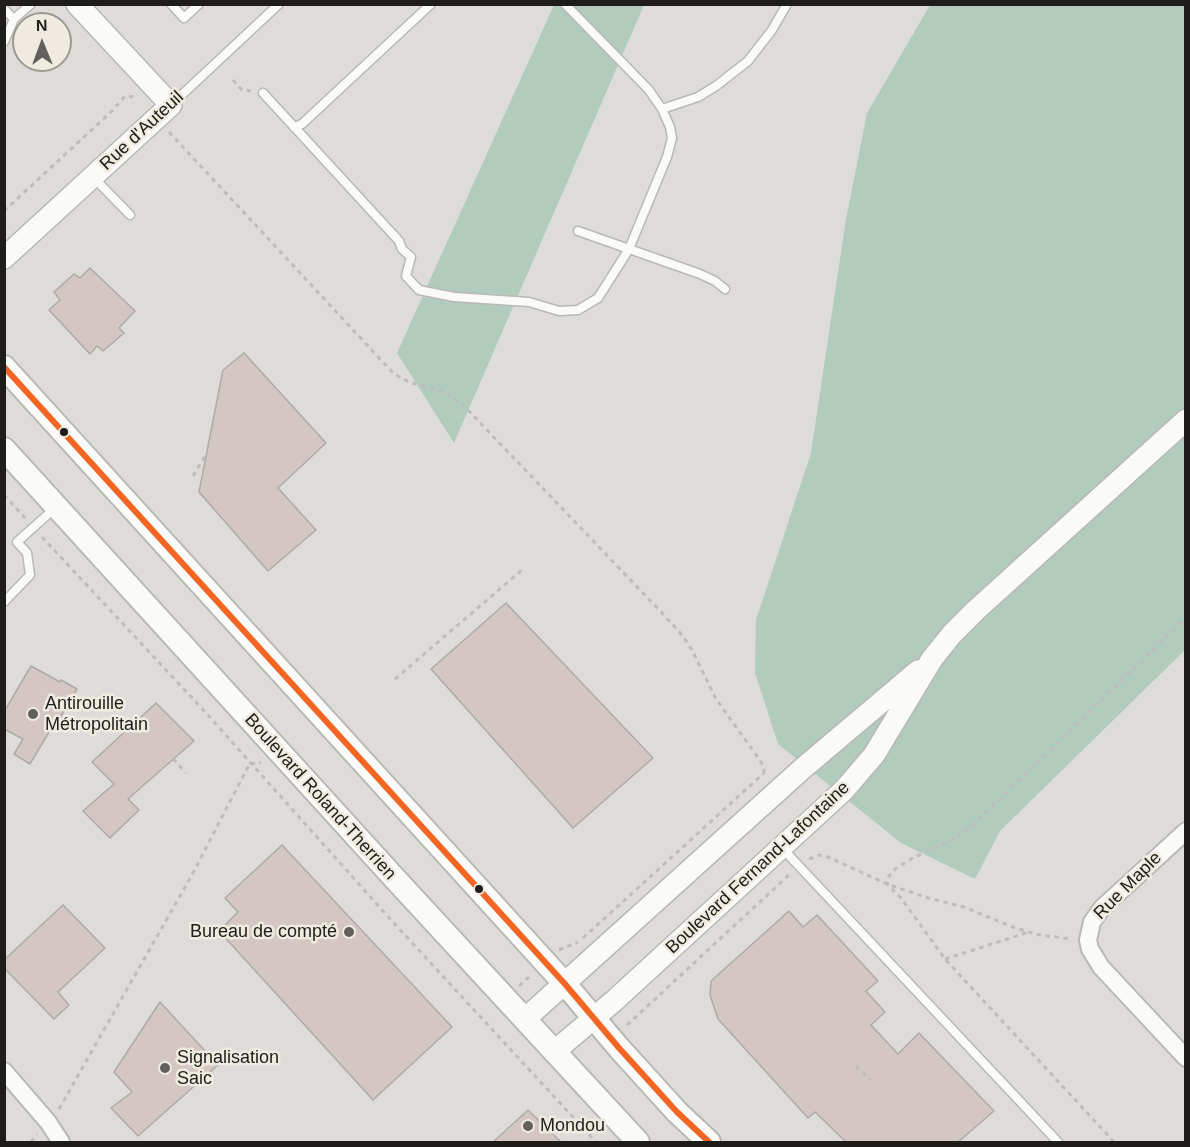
<!DOCTYPE html>
<html>
<head>
<meta charset="utf-8">
<style>
  body { margin:0 }
  #map { position:relative; width:1190px; height:1147px; overflow:hidden; background:#dedcd8; font-family:Helvetica,sans-serif }
  canvas { display:block }
  .frame { position:absolute; inset:0; border:6px solid #1e1d19; pointer-events:none }
  .north { position:absolute; left:12px; top:12px; width:60px; height:60px; box-sizing:border-box; background:#f0ebe1; border:2px solid #9c9991; border-radius:50%; rotate:359deg; font-size:16px; font-weight:700; line-height:24px; text-align:center; color:#1e1d19 }
  .north::after { content:''; display:block; margin:auto; width:21px; height:27px; background:#61605c; clip-path:polygon(50% 0,100% 100%,50% 72%,0 100%) }
</style>
</head>
<body>
<div id="map">
<canvas width="1190" height="1147"></canvas>
<div class="frame"></div>
<div class="north">N</div>
</div>
<script>
const ctx = document.querySelector('canvas').getContext('2d');
ctx.lineJoin = 'round';
function fillPath(path, color) { ctx.fillStyle = color; ctx.fill(path, 'evenodd'); }
const shape = rows => new Path2D(rows.map(r => 'M' + r).join(''));
function trace(path, color, width, dash) { ctx.strokeStyle = color; ctx.lineWidth = width; ctx.lineCap = dash ? 'butt' : 'round'; ctx.setLineDash(dash || []); ctx.stroke(path); }
function write(font, color, halo, rows, align = 'center') {
  ctx.font = font + ' Helvetica,sans-serif'; ctx.lineWidth = 5; ctx.setLineDash([]); ctx.textBaseline = 'middle'; ctx.strokeStyle = halo; ctx.fillStyle = color; for (const [text, x, y, turn = 0] of rows) {
    ctx.save(); ctx.translate(x, y); ctx.rotate((+turn || 0) * Math.PI / 180); ctx.textAlign = isNaN(turn) ? turn : align; if (halo) ctx.strokeText(text, 0, 0); ctx.fillText(text, 0, 0); ctx.restore();
  }
}
fillPath(shape([
  [554,5,644,5,454,443,397,353],
  [930,5,1185,5,1185,650,1000,831,975,879,901,843,778,744,755,673,756,620,811,453,846,219,867,113]
]), '#b1ccbc');
const building = shape([
  [90,268,135,311,119,328,124,333,103,351,97,346,90,354,49,310,60,300,54,292,74,274,80,278,90,268],
  [244,353,326,443,278,488,316,530,268,571,199,492,223,370,244,353],
  [506,603,653,758,573,828,431,669,506,603],
  [31,666,60,682,61,680,77,689,60,718,58,717,30,764,14,754,23,739,4,729,4,712,31,666],
  [156,703,194,741,128,799,139,810,110,838,83,811,114,784,92,762,156,703],
  [282,845,452,1027,373,1100,219,931,238,912,225,898,282,845],
  [63,905,105,948,58,992,69,1005,54,1019,4,968,4,960,63,905],
  [789,911,803,927,817,915,878,981,866,991,885,1012,871,1025,898,1054,919,1033,994,1111,957,1143,847,1143,815,1112,808,1118,718,1019,710,995,711,981,789,911],
  [160,1002,218,1065,138,1136,111,1108,132,1092,114,1072,160,1002],
  [528,1110,562,1143,492,1143,528,1110]
]);
fillPath(building, '#d4c6c3');
trace(building, '#adaaa8', 1.5);
const service = shape([
  [171,4,184,18,199,4],
  [4,9,14,19,31,4],
  [4,42,14,19],
  [263,93,399,241,402,249,411,257,406,276,419,290,454,297,529,302,559,311,578,310,598,298,629,249,667,157,672,138,670,127,662,109,649,90,565,4],
  [172,104,279,4],
  [662,109,698,97,716,86,748,61,772,30,787,4],
  [294,127,302,124,431,4],
  [93,177,130,215],
  [578,231,700,274,715,281,725,289],
  [4,602,30,575,27,553,17,542,55,508],
  [782,848,1058,1142]
]);
const minor = shape([
  [1186,831,1102,908,1092,922,1088,940,1090,949,1101,967,1186,1058],
  [4,1071,48,1122,61,1142]
]);
const tertiary = shape([
  [4,258,171,105,77,4],
  [525,1019,802,769,918,671],
  [555,1051,615,1000,844,790,874,755,932,659,952,634,975,611,1186,420]
]);
const secondary = shape([
  [4,367,565,984,619,1048,677,1112,709,1142],
  [4,449,398,882,638,1142]
]);
trace(service, '#bab8b5', 11);
trace(minor, '#bab8b5', 20);
trace(tertiary, '#bab8b5', 24);
trace(secondary, '#bab8b5', 26);
trace(shape([
  [233,80,241,89,251,91],
  [169,132,394,374,409,382,445,392,462,404,664,615,682,635,692,650,716,699,757,756,764,767,764,773],
  [4,211,112,111,125,96,135,97],
  [193,476,207,453],
  [4,495,26,519],
  [42,537,207,714,391,920,596,1142],
  [395,679,522,570],
  [173,759,186,773],
  [809,859,819,855,828,857,887,884,928,898,964,907,1015,928,1040,935,1072,939],
  [583,938,764,773],
  [559,950,578,942],
  [945,959,1029,932],
  [519,986,530,976],
  [627,1025,790,874],
  [856,1066,870,1080],
  [59,1109,193,873,250,763,258,764,261,762],
  [31,1142,37,1134],
  [1114,1142,945,959,901,898,887,884,889,876,895,869,911,859,955,838,975,823,1186,618]
]), '#bebdbc', 3, [4.5, 4.5]);
trace(service, '#fafaf9', 8);
trace(minor, '#fafaf9', 16);
trace(tertiary, '#fafaf9', 21);
trace(secondary, '#fafaf9', 22);
trace(shape([
  [4,367,565,984,619,1048,677,1112,709,1142]
]), '#f26522', 6);
for (const [x, y, r, color] of [
  [64,432,5,"#1e1d19"],
  [33,714,6,"#61605c"],
  [479,889,5,"#1e1d19"],
  [349,932,6,"#61605c"],
  [165,1068,6,"#61605c"],
  [528,1126,6,"#61605c"]
]) { const dot = new Path2D(); dot.arc(x, y, r, 0, 2 * Math.PI); ctx.fillStyle = color; ctx.fill(dot); trace(dot, '#f0ebe1', 2); }
write('18px', '#1e1d19', '#f0ebe1', [
  ["Rue d'Auteuil",142,131,-43],
  ["Boulevard Roland-Therrien",320,797,48],
  ["Boulevard Fernand-Lafontaine",758,868,-43],
  ["Rue Maple",1128,886,-45]
]);
write('18px', '#1e1d19', '#f0ebe1', [
  ["Antirouille",45,704],
  ["Métropolitain",45,725],
  ["Bureau de compté",337,932,"right"],
  ["Signalisation",177,1058],
  ["Saic",177,1079],
  ["Mondou",540,1126]
], 'left');
</script>
</body>
</html>
